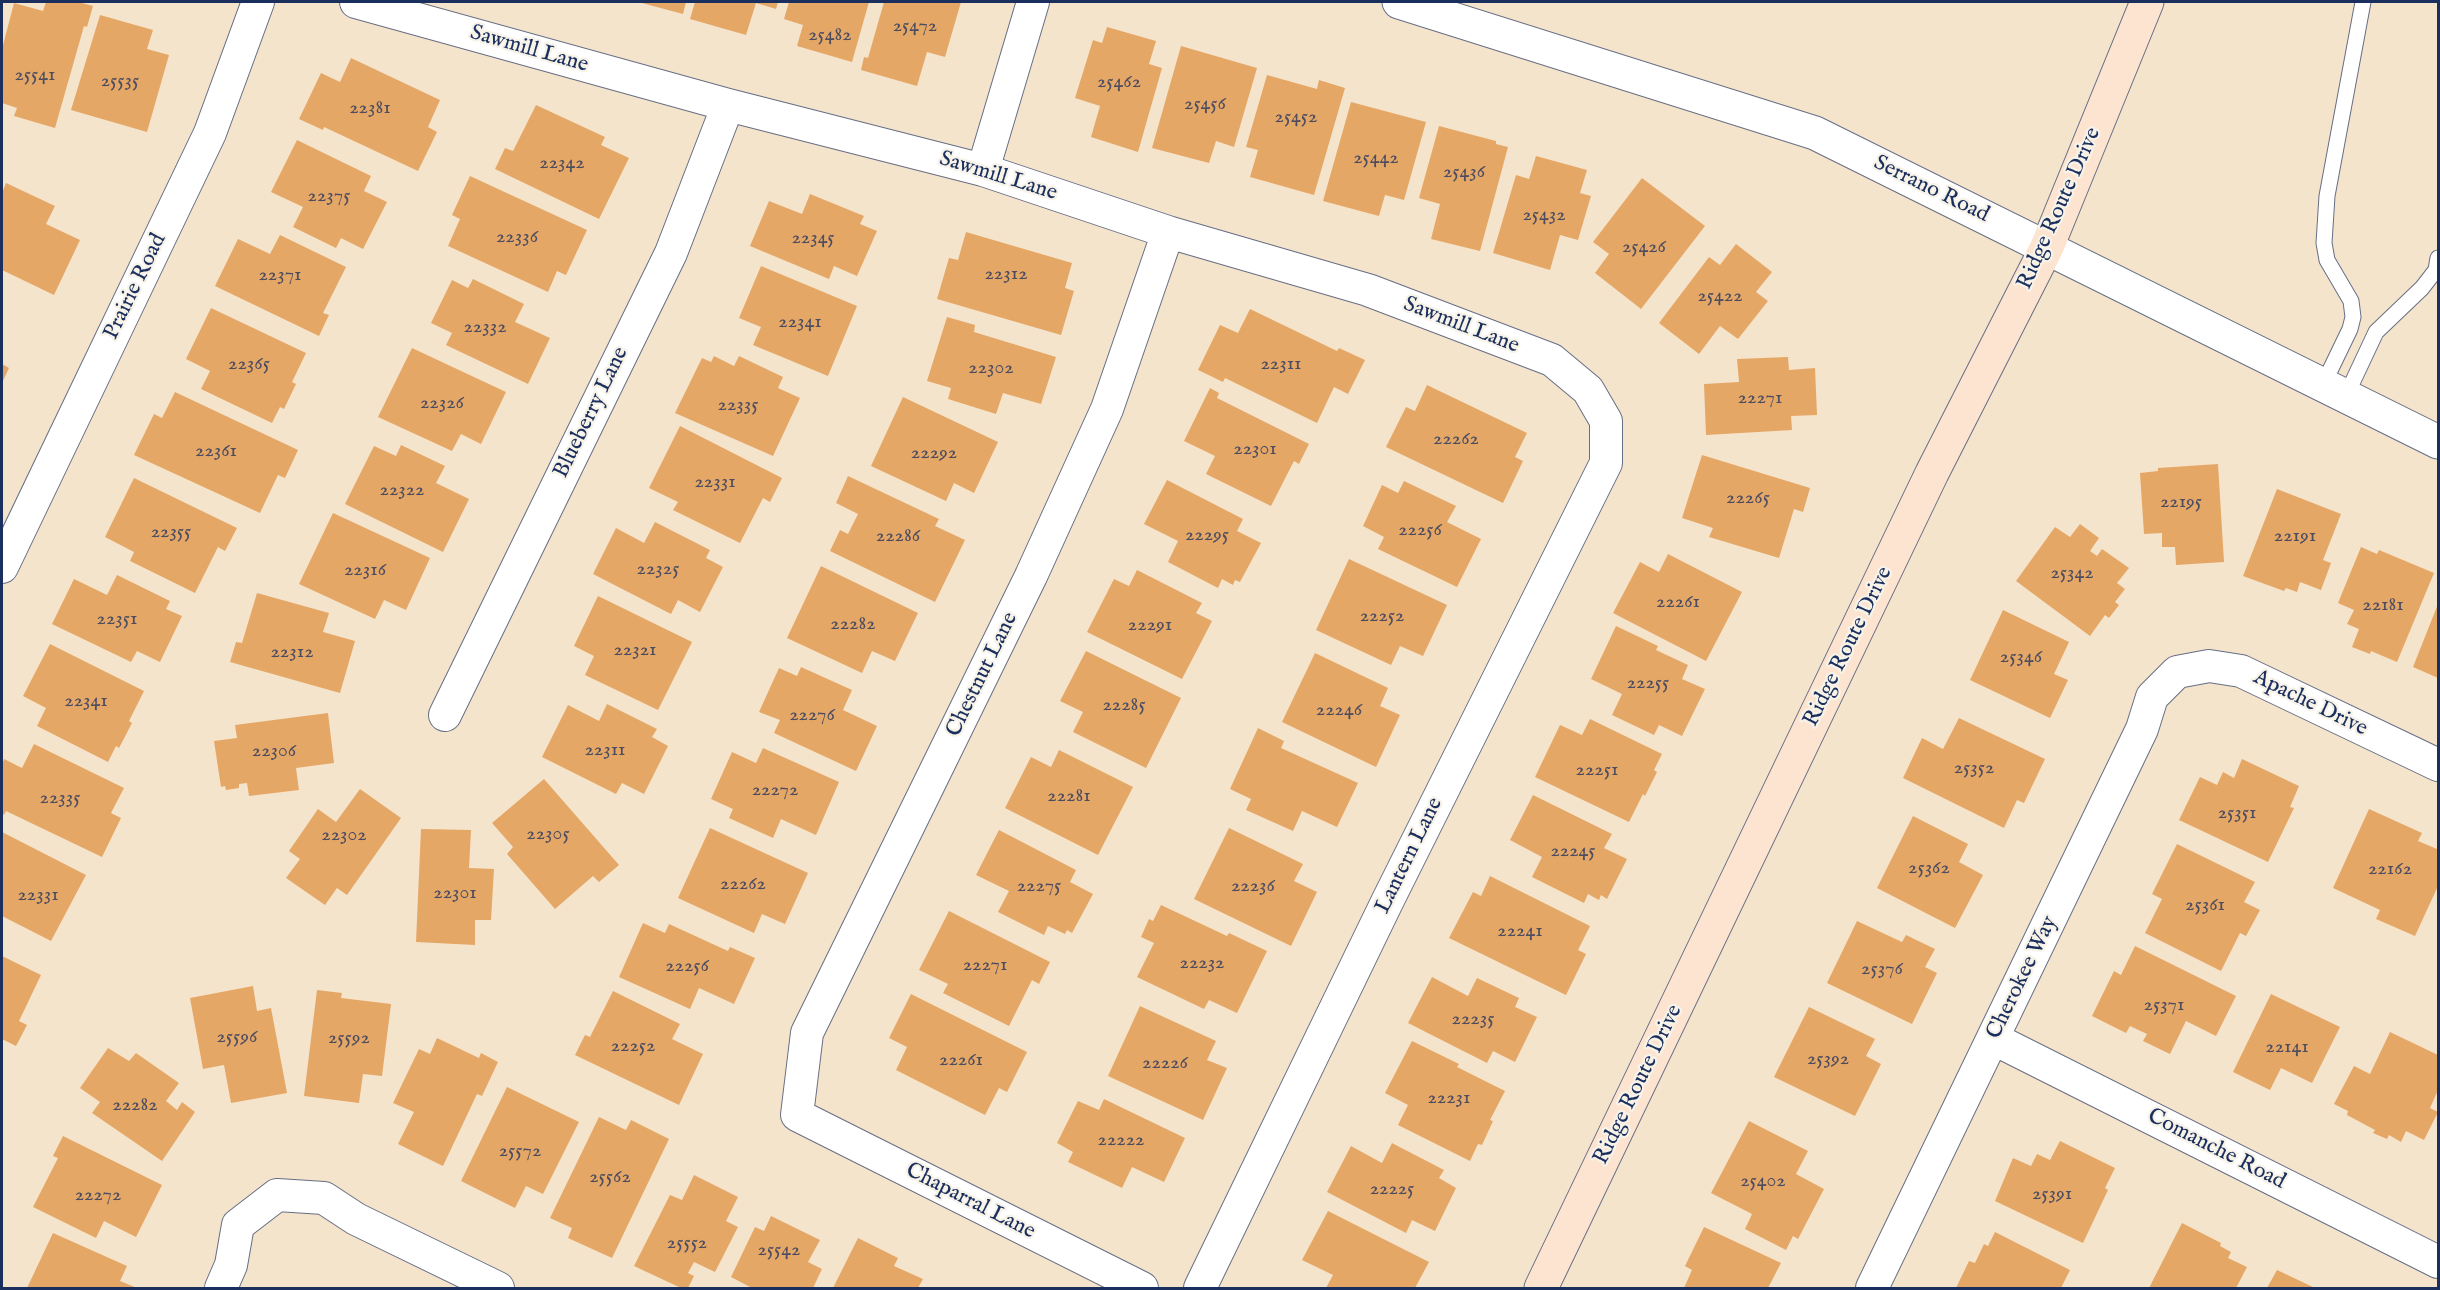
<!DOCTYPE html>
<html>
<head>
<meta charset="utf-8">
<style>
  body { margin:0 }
  #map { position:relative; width:2440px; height:1290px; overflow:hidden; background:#f5e4cc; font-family:"IM FELL English",serif }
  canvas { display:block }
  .frame { position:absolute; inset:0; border:3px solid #1b2f5e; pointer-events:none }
</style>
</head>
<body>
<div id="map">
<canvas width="2440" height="1290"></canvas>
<div class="frame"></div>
</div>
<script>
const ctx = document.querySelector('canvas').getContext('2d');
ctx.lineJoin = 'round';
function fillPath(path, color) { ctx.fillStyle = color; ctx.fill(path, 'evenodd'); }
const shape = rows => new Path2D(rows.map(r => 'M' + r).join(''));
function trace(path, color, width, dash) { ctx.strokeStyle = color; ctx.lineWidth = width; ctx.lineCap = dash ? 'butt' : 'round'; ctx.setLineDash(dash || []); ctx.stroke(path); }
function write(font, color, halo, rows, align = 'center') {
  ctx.font = font + ' "IM FELL English",serif'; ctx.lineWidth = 4.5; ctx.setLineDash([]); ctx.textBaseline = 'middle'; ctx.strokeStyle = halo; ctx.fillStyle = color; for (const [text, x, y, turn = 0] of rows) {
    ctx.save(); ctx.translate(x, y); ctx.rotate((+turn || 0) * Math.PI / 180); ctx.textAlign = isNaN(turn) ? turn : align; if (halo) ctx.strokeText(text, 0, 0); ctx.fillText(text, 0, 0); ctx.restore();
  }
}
fillPath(shape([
  [46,2,78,2,93,6,87,27,84,26,55,128,14,116,17,108,2,103,2,49,14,3,43,11],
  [638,2,686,2,683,14],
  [695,2,778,2,776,9,756,3,746,35,690,19],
  [789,2,869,2,852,62,797,46,803,25,784,19],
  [884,2,961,2,945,57,927,52,917,86,861,70,864,57,868,58],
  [100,15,153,30,147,49,169,55,147,132,71,110],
  [1107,27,1156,41,1149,64,1162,68,1138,152,1091,137,1100,106,1075,98,1093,40,1102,43],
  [1181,46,1257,68,1234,147,1216,141,1209,163,1152,148],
  [351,58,440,100,428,127,437,132,418,171,324,127,323,130,299,119,321,73,340,82],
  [1267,75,1317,89,1319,80,1345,88,1314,195,1250,177,1258,150,1246,147],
  [1351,102,1426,122,1404,200,1385,195,1379,216,1323,201],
  [536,105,605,137,601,145,629,158,599,219,495,169,505,148,513,151],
  [1439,126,1496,141,1496,144,1508,147,1480,251,1431,239,1440,204,1419,198],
  [297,140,371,176,364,191,387,202,363,249,341,238,336,248,293,227,303,207,271,192],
  [1536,156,1587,170,1580,193,1591,196,1578,240,1560,235,1550,270,1493,253,1516,175,1529,179],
  [470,176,587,230,566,275,557,271,548,292,448,246,460,219,452,215],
  [1642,178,1705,226,1641,309,1595,273,1609,254,1593,242],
  [6,183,55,206,46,224,80,240,54,295,2,270,2,193],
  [810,194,864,216,860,224,877,231,857,276,834,266,829,279,750,246,769,201,802,214],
  [966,232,1072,263,1065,288,1074,291,1061,335,937,299,949,258,958,260],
  [280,235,346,267,323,313,329,315,319,336,215,286,238,239,270,254],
  [1736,244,1772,272,1756,292,1768,301,1738,339,1720,326,1699,354,1659,323,1709,257,1720,265],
  [761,266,857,306,828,376,753,345,761,327,739,318],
  [473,279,524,304,515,322,550,338,528,384,446,345,452,333,431,323,452,280,468,288],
  [211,308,306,353,292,382,296,384,284,409,280,407,272,423,201,389,210,371,186,359],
  [1250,309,1337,351,1339,348,1365,360,1348,394,1334,387,1317,423,1225,378,1223,382,1198,370,1220,325,1238,333],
  [947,317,975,325,974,332,1056,357,1041,404,1003,393,996,414,948,399,951,388,927,381],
  [412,348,506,392,481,444,461,434,452,451,378,417],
  [714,356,734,366,739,356,783,377,778,388,800,398,773,456,675,413,702,358,711,362],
  [1788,357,1789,370,1815,368,1817,415,1791,416,1792,430,1706,435,1704,384,1739,382,1737,359],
  [2,364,9,368,2,383],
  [1427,385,1527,433,1515,457,1523,461,1503,503,1386,447,1406,407,1415,411],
  [1210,388,1219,393,1217,398,1309,444,1299,464,1294,461,1271,506,1206,474,1215,456,1184,441],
  [175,392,298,450,285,478,278,475,260,513,134,455,154,414,162,418],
  [903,397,998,442,974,493,954,483,946,501,871,466],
  [680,426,782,478,770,502,763,498,740,543,673,510,678,502,649,488],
  [401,445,445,466,436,483,469,499,443,552,345,504,374,446,396,456],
  [1702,455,1810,488,1803,512,1794,509,1779,558,1709,537,1713,528,1682,518],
  [2218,464,2224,562,2176,565,2175,547,2162,547,2162,533,2144,534,2140,473,2158,471,2158,468],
  [848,476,939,519,935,526,965,540,935,602,830,551,840,530,848,534,858,514,836,503],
  [134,478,237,528,225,551,218,547,195,593,130,561,134,552,105,537],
  [1167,480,1243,519,1237,531,1261,543,1240,582,1235,580,1233,585,1222,579,1218,588,1168,562,1178,541,1144,524],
  [1404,481,1456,506,1447,522,1481,539,1457,587,1378,549,1384,537,1363,526,1382,485,1398,493],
  [2277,489,2341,514,2323,560,2331,563,2321,590,2300,582,2297,592,2286,588,2284,591,2243,576],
  [333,513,430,558,406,610,384,600,375,619,299,584],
  [655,522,710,550,706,558,723,567,700,612,678,600,671,614,593,574,616,528,644,543],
  [2080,524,2099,538,2090,551,2097,556,2102,549,2129,568,2117,583,2125,589,2115,602,2119,605,2109,618,2105,615,2090,636,2016,581,2055,527,2070,537],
  [2361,547,2377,554,2379,550,2434,573,2397,662,2371,651,2370,654,2352,647,2359,629,2347,624,2354,610,2338,603],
  [1668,554,1742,592,1706,661,1613,613,1640,562,1659,572],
  [1349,559,1447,605,1423,656,1400,646,1391,665,1316,630],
  [821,566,918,613,895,661,872,651,862,673,787,638],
  [1137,570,1202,603,1196,613,1212,621,1182,679,1087,632,1114,579,1129,586],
  [117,575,170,601,166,609,182,616,160,662,137,651,131,662,52,624,74,579,107,595],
  [257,593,329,613,323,632,355,641,340,693,230,662,236,642,242,643],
  [598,596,692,642,658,710,585,675,594,656,574,646],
  [2438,604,2438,678,2413,667],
  [2003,610,2069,642,2054,674,2068,680,2050,718,1970,680],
  [1616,626,1658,646,1656,650,1688,665,1682,679,1705,689,1682,736,1659,725,1654,735,1612,715,1622,694,1591,679],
  [50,644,144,691,129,721,132,723,119,748,116,746,108,762,37,726,46,708,23,696],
  [1086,651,1181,698,1146,768,1073,732,1083,712,1060,701],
  [1315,653,1388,688,1380,706,1400,715,1376,767,1282,722],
  [801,667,852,690,843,710,877,726,856,771,774,733,780,720,759,712,779,668,797,676],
  [607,704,657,729,652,737,668,746,644,794,622,783,616,794,542,757,568,705,599,721],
  [328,713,334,763,296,768,299,790,249,796,247,783,239,784,239,788,226,790,225,786,221,787,214,741,237,738,235,725],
  [1959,718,2045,759,2024,803,2017,800,2004,828,1903,778,1922,738,1943,749],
  [1590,719,1662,754,1654,770,1657,772,1645,796,1643,794,1629,822,1535,777,1560,725,1582,735],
  [1258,728,1284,741,1281,748,1358,783,1337,827,1302,811,1293,831,1246,810,1251,799,1230,789],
  [34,744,124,788,111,813,121,818,102,857,6,811,4,815,2,813,2,765,4,759,22,768],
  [763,748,839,782,816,835,781,819,773,838,729,818,733,809,711,799,732,752,756,763],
  [1059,750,1133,787,1098,855,1005,808,1031,757,1051,767],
  [2242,759,2299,786,2290,807,2294,808,2268,862,2179,820,2200,777,2217,785,2223,772,2234,778],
  [544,779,619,865,599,882,593,876,555,909,507,854,513,847,492,823],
  [360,789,401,818,347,895,337,888,325,905,286,878,300,859,289,851,318,809,336,822],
  [1533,795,1612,834,1604,848,1627,859,1607,899,1601,895,1599,900,1588,894,1584,903,1532,877,1542,857,1510,840],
  [2369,809,2422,833,2418,841,2437,849,2438,886,2415,936,2376,919,2380,910,2333,888],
  [1913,816,1968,844,1959,862,1983,875,1955,928,1877,888],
  [710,828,808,873,785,924,762,914,754,933,678,898],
  [1229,828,1303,864,1294,881,1317,892,1291,946,1194,899],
  [421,829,471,830,469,868,494,869,491,920,475,920,475,945,416,942],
  [999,830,1076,870,1070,882,1093,894,1072,933,1067,930,1065,934,1048,926,1044,935,998,912,1009,891,976,875],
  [2,832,86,875,51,941,2,916],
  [2177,844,2255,882,2244,902,2260,910,2246,936,2240,933,2221,971,2145,933,2162,899,2152,894],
  [1490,876,1590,926,1578,950,1586,954,1566,995,1449,938,1473,892,1481,896],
  [1161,905,1227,936,1229,933,1267,951,1237,1013,1209,1000,1204,1009,1137,977,1154,943,1141,937,1149,919,1153,921],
  [949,911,1050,962,1039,984,1032,980,1009,1026,943,993,948,984,919,970],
  [1857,921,1902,942,1906,935,1935,949,1925,967,1937,973,1912,1024,1827,983],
  [643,923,665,933,669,924,728,951,730,947,755,958,734,1004,699,988,690,1009,619,977],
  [2135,946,2236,996,2216,1036,2186,1021,2170,1054,2143,1041,2147,1034,2130,1026,2126,1033,2092,1016,2114,971,2121,975],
  [2,956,41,975,19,1021,27,1025,16,1046,2,1039],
  [1432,977,1468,996,1477,978,1519,998,1515,1007,1537,1017,1515,1062,1493,1051,1487,1063,1408,1023],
  [253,986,257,1011,271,1008,287,1093,231,1103,224,1065,203,1069,190,998],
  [317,990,342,993,341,998,391,1004,382,1076,363,1074,359,1103,304,1096],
  [613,991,680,1024,672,1039,703,1054,679,1105,575,1055,585,1035,590,1037],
  [911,994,1027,1052,1007,1092,999,1088,985,1115,896,1070,907,1047,889,1038],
  [2271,994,2340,1027,2312,1083,2281,1068,2270,1090,2233,1072],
  [1140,1006,1216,1041,1207,1060,1227,1068,1203,1120,1108,1076],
  [1809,1007,1875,1039,1866,1056,1881,1064,1855,1116,1774,1077],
  [2390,1032,2438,1055,2438,1090,2430,1108,2438,1112,2424,1140,2406,1131,2401,1142,2389,1135,2387,1139,2373,1133,2375,1130,2347,1115,2348,1111,2334,1104,2354,1066,2370,1074],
  [437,1038,479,1058,481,1053,498,1062,482,1096,477,1094,443,1166,398,1144,414,1112,393,1103,419,1049,430,1054],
  [1412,1041,1459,1064,1457,1067,1505,1091,1490,1120,1493,1121,1482,1145,1478,1144,1470,1161,1398,1125,1408,1105,1385,1093],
  [108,1048,129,1061,136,1053,179,1083,166,1101,177,1110,182,1102,195,1112,162,1161,92,1113,100,1102,80,1088],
  [507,1087,579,1122,543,1194,526,1186,515,1208,461,1181],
  [1104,1099,1185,1138,1164,1182,1132,1167,1122,1188,1068,1162,1073,1152,1057,1143,1078,1101,1099,1110],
  [599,1117,626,1130,631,1120,669,1139,612,1258,568,1238,572,1228,550,1218],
  [1749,1121,1808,1151,1796,1174,1824,1189,1798,1239,1793,1236,1786,1250,1745,1229,1752,1214,1711,1193],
  [63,1136,162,1185,136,1237,104,1221,96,1238,33,1207,58,1158,53,1156],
  [2060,1141,2115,1168,2105,1188,2108,1190,2083,1243,1995,1201,2013,1158,2031,1166,2037,1154,2050,1160],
  [1392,1143,1444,1170,1439,1178,1456,1188,1435,1231,1412,1220,1406,1233,1327,1192,1351,1146,1382,1163],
  [694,1175,738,1197,726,1221,738,1227,715,1272,694,1262,688,1273,694,1276,688,1288,681,1288,634,1266,670,1195,682,1200],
  [1328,1211,1429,1262,1415,1288,1326,1288,1333,1275,1302,1260],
  [771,1216,820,1240,808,1262,822,1269,813,1288,750,1288,750,1287,731,1277,755,1227,764,1231],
  [2182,1223,2221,1243,2220,1246,2231,1252,2228,1258,2247,1267,2236,1288,2149,1288],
  [1704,1227,1781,1263,1768,1288,1684,1288,1692,1270,1685,1266],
  [1995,1232,2070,1270,2061,1288,1956,1288,1969,1261,1975,1263,1984,1244,1988,1246],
  [53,1233,127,1266,120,1281,137,1288,27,1288],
  [858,1238,898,1258,894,1266,923,1279,918,1288,833,1288],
  [2277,1270,2315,1288,2267,1288]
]), '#e5a766');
const service = shape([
  [2323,385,2350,329,2353,317,2351,301,2327,260,2324,243,2327,196,2363,2],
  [2346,396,2376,332,2422,288,2436,270,2438,258]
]);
const minor = shape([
  [356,2,728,105,983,170,1168,232,1368,290,1552,360,1588,390,1606,421,1606,463,1387,902,1200,1288],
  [983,170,1033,2],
  [2,567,210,133,258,2],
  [445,715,671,253,728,105],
  [1994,1039,2438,1262],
  [221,1288,231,1265,238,1225,277,1195,324,1198,356,1219,498,1288],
  [1142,1288,797,1115,807,1033,1031,576,1107,409,1168,232],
  [1872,1288,2142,729,2152,697,2177,672,2209,666,2241,671,2438,765]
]);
const tertiary = shape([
  [1399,2,1815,133,2438,442]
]);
const secondary = shape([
  [1541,1288,1932,473,2047,247,2147,2]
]);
trace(service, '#676e84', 17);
trace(minor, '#676e84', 34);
trace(tertiary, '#676e84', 35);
trace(secondary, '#676e84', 35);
trace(service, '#fff', 15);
trace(minor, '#fff', 32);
trace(tertiary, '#fff', 33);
trace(secondary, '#fde4d0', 33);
write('20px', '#4e4d60', null, [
  ["25472",915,27],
  ["25482",830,36],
  ["25541",35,76],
  ["25535",120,82],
  ["25462",1119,83],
  ["25456",1205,105],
  ["22381",370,109],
  ["25452",1296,118],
  ["25442",1376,159],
  ["22342",562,164],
  ["25436",1464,173],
  ["22375",329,197],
  ["25432",1544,216],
  ["22336",517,238],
  ["22345",813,239],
  ["25426",1644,248],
  ["22312",1006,275],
  ["22371",280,276],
  ["25422",1720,297],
  ["22341",800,323],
  ["22332",485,328],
  ["22365",249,365],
  ["22311",1281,365],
  ["22302",991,369],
  ["22271",1760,399],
  ["22326",442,404],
  ["22335",738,406],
  ["22262",1456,440],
  ["22301",1255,450],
  ["22361",216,452],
  ["22292",934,454],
  ["22331",715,483],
  ["22322",402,491],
  ["22265",1748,499],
  ["22195",2181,503],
  ["22256",1420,531],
  ["22355",171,533],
  ["22295",1207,536],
  ["22286",898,537],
  ["22191",2295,537],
  ["22325",658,570],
  ["22316",365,571],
  ["25342",2072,574],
  ["22261",1678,603],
  ["22181",2383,606],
  ["22252",1382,617],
  ["22351",117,620],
  ["22282",853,625],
  ["22291",1150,626],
  ["22321",635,651],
  ["22312",292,653],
  ["25346",2021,658],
  ["22255",1648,684],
  ["22341",86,702],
  ["22285",1124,706],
  ["22246",1339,711],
  ["22276",812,716],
  ["22311",605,751],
  ["22306",274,752],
  ["25352",1974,769],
  ["22251",1597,771],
  ["22272",775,791],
  ["22281",1069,797],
  ["22335",60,799],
  ["25351",2237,814],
  ["22305",548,835],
  ["22302",344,836],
  ["22245",1573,852],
  ["25362",1929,869],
  ["22162",2390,870],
  ["22262",743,885],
  ["22275",1039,887],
  ["22236",1253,887],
  ["22301",455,894],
  ["22331",38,896],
  ["25361",2205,906],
  ["22241",1520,932],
  ["22232",1202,964],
  ["22271",985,966],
  ["22256",687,967],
  ["25376",1882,970],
  ["25371",2164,1006],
  ["22235",1473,1020],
  ["25596",237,1038],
  ["25592",349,1039],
  ["22252",633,1047],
  ["22141",2287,1048],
  ["25392",1828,1060],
  ["22261",961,1061],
  ["22226",1165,1064],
  ["22231",1449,1099],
  ["22282",135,1106],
  ["22222",1121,1141],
  ["25572",520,1152],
  ["25562",610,1178],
  ["25402",1763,1182],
  ["22225",1392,1190],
  ["25391",2052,1195],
  ["22272",98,1196],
  ["25552",687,1244],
  ["25542",779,1251]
]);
write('22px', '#1b2f5e', '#f7f3e8', [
  ["Sawmill Lane",529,50,16],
  ["Sawmill Lane",998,177,17],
  ["Serrano Road",1931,190,26],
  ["Ridge Route Drive",2060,209,-66],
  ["Prairie Road",136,287,-64],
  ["Sawmill Lane",1461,326,21],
  ["Blueberry Lane",592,413,-64],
  ["Ridge Route Drive",1849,647,-64],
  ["Chestnut Lane",983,675,-64],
  ["Apache Drive",2310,704,26],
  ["Lantern Lane",1410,856,-64],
  ["Cherokee Way",2023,978,-64],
  ["Ridge Route Drive",1639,1085,-64],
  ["Comanche Road",2216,1150,27],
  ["Chaparral Lane",970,1202,27]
]);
</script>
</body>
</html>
